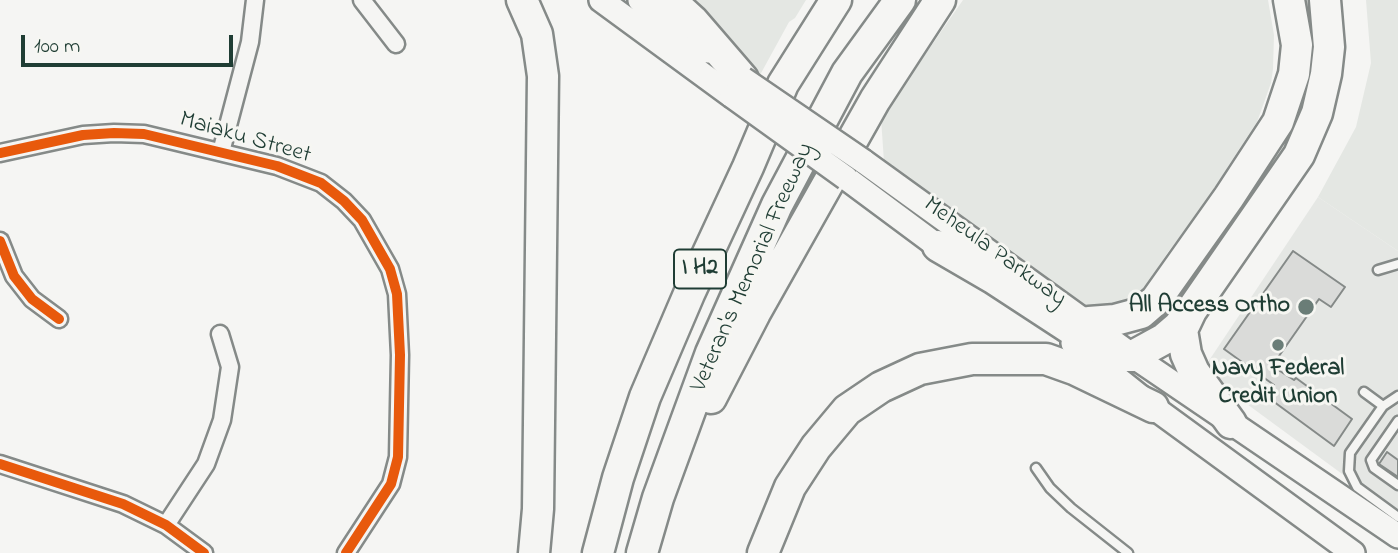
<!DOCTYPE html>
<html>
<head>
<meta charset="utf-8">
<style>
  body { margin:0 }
  #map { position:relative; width:1398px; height:553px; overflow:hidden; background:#f5f5f3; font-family:"Indie Flower",sans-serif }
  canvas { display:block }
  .scale { position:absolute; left:21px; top:35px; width:212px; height:32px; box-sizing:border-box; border:4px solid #1f3d34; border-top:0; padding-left:9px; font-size:21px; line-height:24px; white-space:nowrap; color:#1f3d34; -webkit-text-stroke:5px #f6f6f2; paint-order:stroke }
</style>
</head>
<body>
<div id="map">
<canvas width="1398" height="553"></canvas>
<div class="scale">100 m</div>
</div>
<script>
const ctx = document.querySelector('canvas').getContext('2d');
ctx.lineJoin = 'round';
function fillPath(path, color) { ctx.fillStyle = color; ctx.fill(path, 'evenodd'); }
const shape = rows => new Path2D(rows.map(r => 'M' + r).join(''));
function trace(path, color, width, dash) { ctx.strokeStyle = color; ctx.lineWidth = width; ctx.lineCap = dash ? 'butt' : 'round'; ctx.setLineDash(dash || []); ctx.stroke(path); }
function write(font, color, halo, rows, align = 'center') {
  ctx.font = font + ' "Indie Flower",sans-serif'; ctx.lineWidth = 6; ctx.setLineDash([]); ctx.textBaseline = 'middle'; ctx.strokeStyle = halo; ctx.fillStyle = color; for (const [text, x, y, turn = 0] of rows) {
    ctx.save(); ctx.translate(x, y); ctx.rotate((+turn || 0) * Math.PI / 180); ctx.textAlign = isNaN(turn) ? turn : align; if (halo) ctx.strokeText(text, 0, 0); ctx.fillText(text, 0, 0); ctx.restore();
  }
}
fillPath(shape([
  [1318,197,1398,251,1398,515,1202,371]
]), '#e5e7e4');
fillPath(shape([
  [676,0,806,0,795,18,789,22,760,75],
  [963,0,1268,0,1274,35,1273,69,1271,83,1257,122,1227,168,1226,177,1168,252,1144,290,1119,307,1093,309,1082,306,884,162,881,118],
  [1299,0,1317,0,1319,80,1264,195,1151,340,1141,332,1148,325,1251,183],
  [1366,0,1398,0,1398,251,1318,197,1356,127,1371,63]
]), '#e4e7e3');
const building = shape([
  [1293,251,1345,287,1331,307,1319,299,1272,366,1294,380,1296,378,1352,419,1334,446,1266,396,1274,385,1224,349,1293,251],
  [1387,452,1398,460,1398,477,1379,464,1387,452]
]);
fillPath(building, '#dadbd9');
trace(building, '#858a88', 2);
const service = shape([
  [1378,270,1398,264],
  [1364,392,1383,406],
  [1398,396,1383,406,1350,453,1349,471,1357,487,1398,517],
  [1398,421,1371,460,1374,468,1398,485],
  [1036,468,1050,488,1071,508,1128,553]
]);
const minor = shape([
  [362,0,396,44],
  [221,152,250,42,255,0],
  [0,153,83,135,114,133,144,134,277,166,321,183,344,201,362,220,390,269,397,294,400,355,398,457,391,484,346,553],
  [0,241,14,276,32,299,59,319],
  [0,464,123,504,166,525,204,553],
  [166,525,206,464,222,420,230,367,220,334]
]);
const secondary = shape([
  [601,0,732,96],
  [640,0,708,51],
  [863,161,1133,356,1398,536],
  [846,178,951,256],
  [1073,343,1153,407,1353,553]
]);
const motorway = shape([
  [522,0,537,34,543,76,538,509,534,553],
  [670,0,693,21,743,79],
  [938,246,993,278,1097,346,1119,356,1133,356,1164,339,1178,327,1191,311,1299,155,1317,113,1326,74,1329,47,1325,0],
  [1191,311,1182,330,1186,354,1194,372,1231,423],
  [1089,322,1115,320,1141,313,1156,300,1229,197,1278,122,1294,74,1297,45,1289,0],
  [711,398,755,313,875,100,940,0],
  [598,553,618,478,645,397,689,294,748,167,783,84,836,0],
  [642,553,658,498,711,353,777,205,847,73,900,0],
  [763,553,790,487,816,447,847,410,881,387,920,369,972,359,1046,359,1074,369,1153,407]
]);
trace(service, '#858a88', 13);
trace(minor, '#858a88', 21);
trace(secondary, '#858a88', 28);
trace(motorway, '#858a88', 35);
trace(service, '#f5f5f3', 8);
trace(minor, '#f5f5f3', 16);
trace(secondary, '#f5f5f3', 23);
trace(motorway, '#f5f5f3', 30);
const secondaryBridge = shape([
  [743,79,863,161],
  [732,96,846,178]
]);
trace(secondaryBridge, '#858a88', 28, []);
trace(secondaryBridge, '#f5f5f3', 23);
trace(shape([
  [0,153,83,135,114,133,144,134,277,166,321,183,344,201,362,220,390,269,397,294,400,355,398,457,391,484,346,553],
  [0,241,14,276,32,299,59,319],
  [0,464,123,504,166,525,204,553]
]), '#e8590c', 10);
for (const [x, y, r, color] of [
  [1306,307,9,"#6a7d77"],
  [1278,345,7,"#6a7d77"]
]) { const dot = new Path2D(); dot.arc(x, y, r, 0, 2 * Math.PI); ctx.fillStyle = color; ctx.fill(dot); trace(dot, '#f6f6f2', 2.5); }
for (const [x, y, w] of [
  [700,269,52]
]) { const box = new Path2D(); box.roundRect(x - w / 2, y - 19.5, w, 39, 5); ctx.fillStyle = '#f6f6f2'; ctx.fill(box); trace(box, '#1f3d34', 2); }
write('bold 23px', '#1f3d34', null, [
  ["I H2",700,269]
]);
write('24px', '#1f3d34', '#f6f6f2', [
  ["Maiaku Street",245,139,16],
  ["Meheula Parkway",994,253,36],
  ["Veteran's Memorial Freeway",754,268,-66]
]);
write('bold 24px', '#1f3d34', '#f6f6f2', [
  ["All Access Ortho",1290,307],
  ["Navy Federal",1278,370,"center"],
  ["Credit Union",1278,398,"center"]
], 'right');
</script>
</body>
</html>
